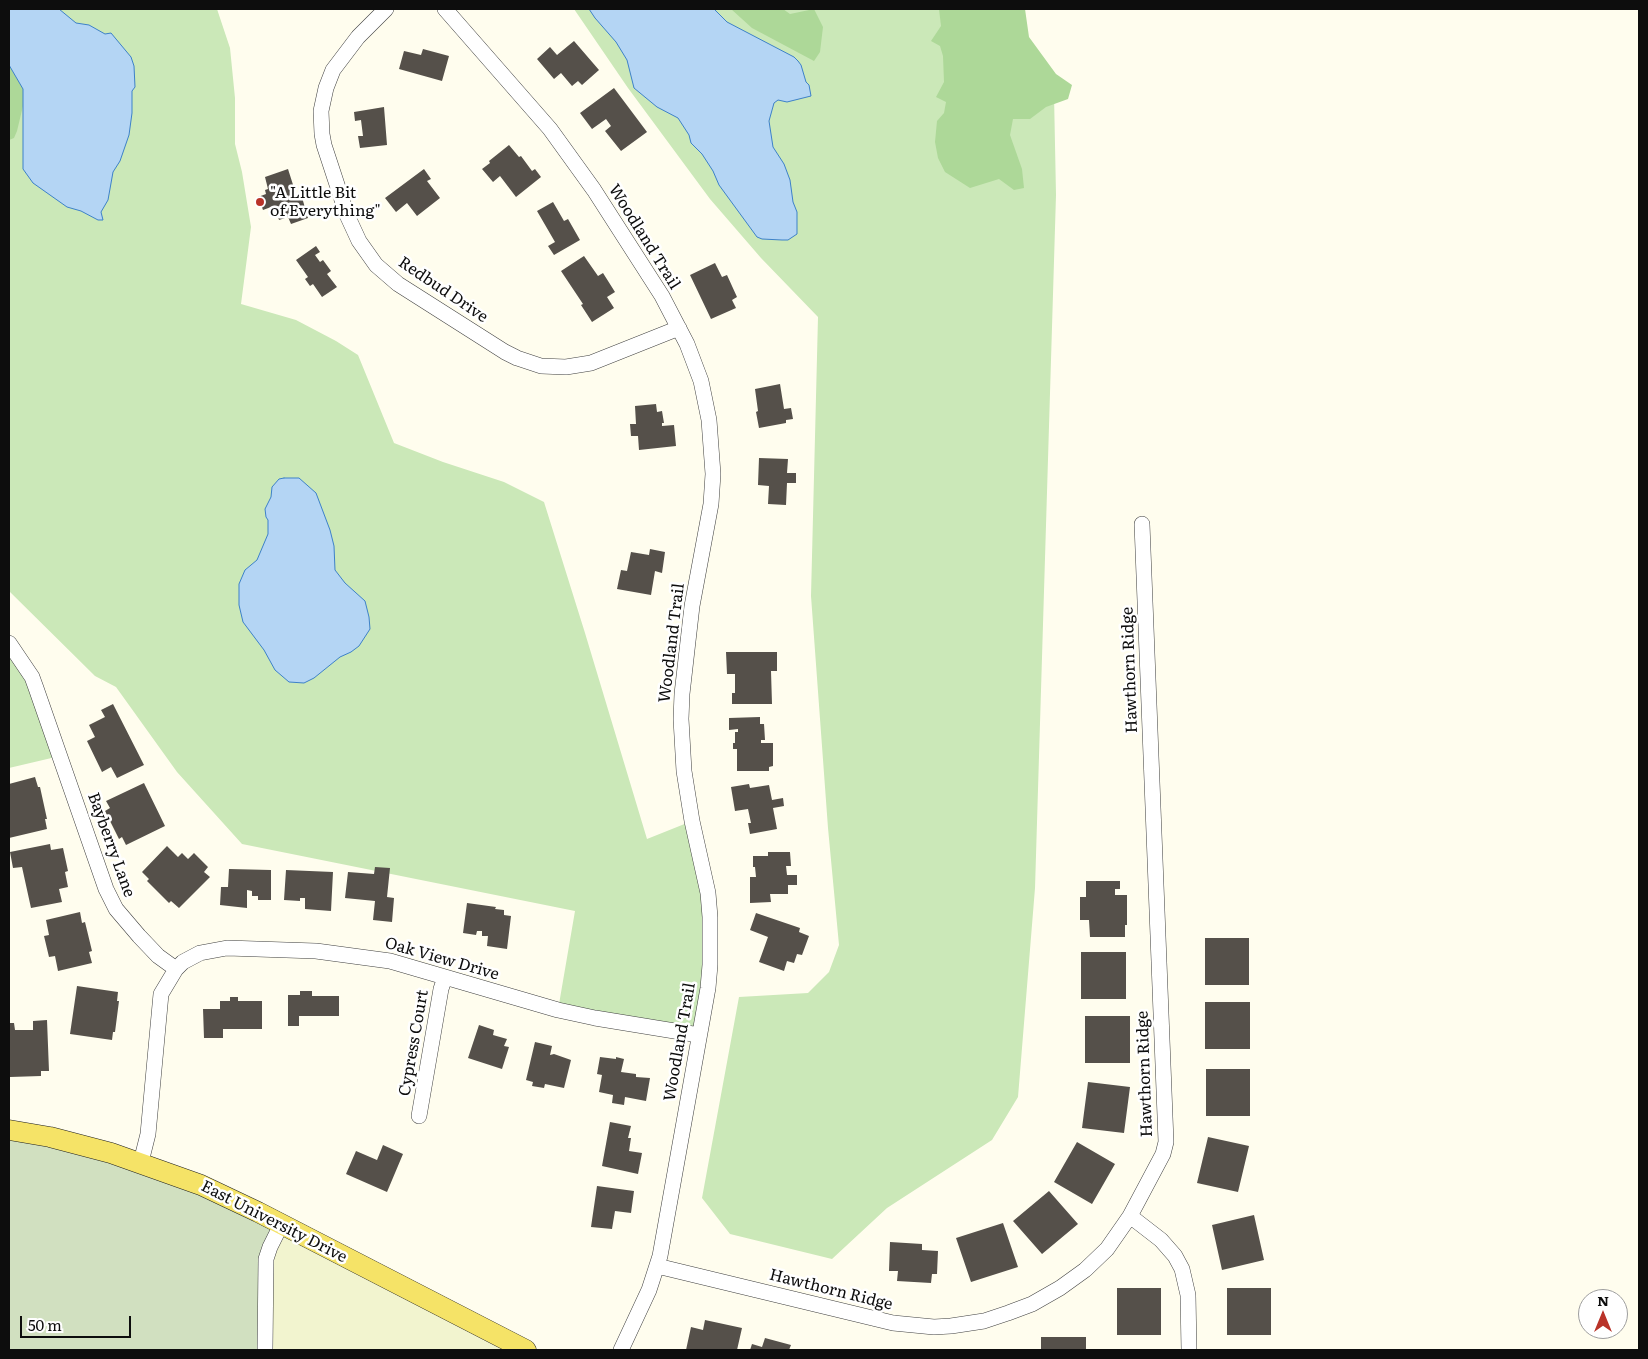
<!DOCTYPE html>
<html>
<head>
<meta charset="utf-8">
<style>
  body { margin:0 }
  #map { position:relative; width:1648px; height:1359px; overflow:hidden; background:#fffdee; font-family:Literata,serif }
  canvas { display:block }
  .frame { position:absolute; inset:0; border:10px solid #0d0d0d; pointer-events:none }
  .north { position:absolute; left:1578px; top:1289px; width:50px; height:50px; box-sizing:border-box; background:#fff; border:1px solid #9e9e9e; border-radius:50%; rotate:0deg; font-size:14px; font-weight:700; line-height:20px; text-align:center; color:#0d0d0d }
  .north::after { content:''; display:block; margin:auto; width:18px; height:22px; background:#b93329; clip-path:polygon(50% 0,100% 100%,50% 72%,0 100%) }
  .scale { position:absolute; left:20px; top:1316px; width:111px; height:22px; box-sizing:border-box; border:2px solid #0d0d0d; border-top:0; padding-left:6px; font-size:15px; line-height:18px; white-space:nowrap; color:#0d0d0d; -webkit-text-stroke:4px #fff; paint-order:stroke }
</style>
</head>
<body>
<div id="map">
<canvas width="1648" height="1359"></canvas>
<div class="frame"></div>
<div class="north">N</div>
<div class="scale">50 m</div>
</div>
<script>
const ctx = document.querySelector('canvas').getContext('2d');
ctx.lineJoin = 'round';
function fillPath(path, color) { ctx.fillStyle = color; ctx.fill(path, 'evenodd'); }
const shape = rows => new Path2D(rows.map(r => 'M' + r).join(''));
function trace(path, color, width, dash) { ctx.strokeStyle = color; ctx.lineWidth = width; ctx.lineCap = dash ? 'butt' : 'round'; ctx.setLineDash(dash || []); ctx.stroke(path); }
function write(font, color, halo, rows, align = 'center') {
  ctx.font = font + ' Literata,serif'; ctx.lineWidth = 5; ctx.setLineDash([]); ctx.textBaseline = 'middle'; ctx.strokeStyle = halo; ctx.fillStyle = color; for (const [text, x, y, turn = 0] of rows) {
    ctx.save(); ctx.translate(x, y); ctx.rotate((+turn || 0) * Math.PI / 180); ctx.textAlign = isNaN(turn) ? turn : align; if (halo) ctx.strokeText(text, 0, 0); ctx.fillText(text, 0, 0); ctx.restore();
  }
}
fillPath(shape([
  [281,1225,526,1350,265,1350,266,1259]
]), '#f2f4cf');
fillPath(shape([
  [9,9,217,9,230,48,235,98,235,144,242,172,251,227,241,304,296,320,336,341,358,355,394,443,443,462,504,482,544,502,585,633,647,839,692,821,708,893,699,1035,558,1010,575,911,242,844,177,772,116,687,95,676,9,591],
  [574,9,982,9,1054,94,1056,195,1035,888,1018,1097,992,1140,887,1208,832,1259,730,1234,702,1198,739,997,808,993,829,972,839,945,828,828,811,596,818,317,761,258,710,199,628,88],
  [9,644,60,756,9,768]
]), '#cbe8b8');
fillPath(shape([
  [731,9,783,9,790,14,814,9,823,27,820,52,814,61,752,28],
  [939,9,1025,9,1029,37,1056,74,1072,85,1068,99,1046,107,1030,119,1013,119,1010,135,1022,169,1024,188,1014,190,999,179,970,188,945,172,938,158,935,142,937,121,944,113,946,102,936,97,944,82,943,56,940,46,931,41,941,26],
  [9,65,23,89,23,106,17,131,14,138,9,140]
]), '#add898');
fillPath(shape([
  [9,1130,258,1212,275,1236,265,1350,9,1350]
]), '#d1e0c0');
const water = shape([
  [9,9,59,9,76,23,89,25,105,34,111,33,131,57,134,66,135,87,132,91,132,113,129,135,120,161,113,172,108,200,101,212,103,220,98,220,81,211,67,207,33,183,23,169,23,89,9,65,9,9],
  [589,9,714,9,727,22,794,57,798,61,801,65,806,82,809,85,811,96,787,102,778,100,774,103,769,121,773,147,784,164,790,180,793,202,797,212,797,234,788,240,782,240,762,239,757,237,719,185,713,171,702,154,691,143,689,135,678,118,657,107,634,88,627,60,616,42,595,18,589,9],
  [284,478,299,478,316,493,330,530,334,546,335,570,345,583,365,601,369,617,370,629,359,646,351,652,340,657,314,678,304,683,289,682,275,670,264,650,243,622,239,605,239,584,245,570,257,560,268,534,268,520,266,517,265,509,271,497,272,487,279,479,284,478]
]);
fillPath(water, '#b4d5f4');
trace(water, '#3d81c9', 1);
fillPath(shape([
  [574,41,599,70,582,85,578,81,572,86,561,73,554,79,537,59,550,47,557,55],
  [423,49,449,56,442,81,399,69,404,51,421,55],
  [614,88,647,132,621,151,605,131,611,126,606,119,592,129,580,113],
  [384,107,387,145,360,148,358,136,363,136,361,120,355,121,354,112],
  [509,145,519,157,521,156,532,171,535,169,541,177,516,197,500,176,493,182,482,169,490,163,489,161],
  [288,169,295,191,292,192,293,196,301,194,308,218,291,224,288,217,279,220,277,213,273,214,271,207,263,210,258,197,266,194,265,190,268,189,265,177],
  [424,169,431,179,427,181,440,198,417,216,407,203,396,212,385,198],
  [553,202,564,221,568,219,580,240,554,255,548,246,555,242,537,211],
  [316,246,320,252,315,255,320,262,323,260,331,271,327,274,337,287,322,297,313,284,310,286,305,279,308,277,296,260],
  [584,256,598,276,603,273,615,292,607,297,614,308,592,322,581,305,583,304,561,271],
  [715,263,722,277,727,275,737,297,732,300,736,308,711,319,690,275],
  [780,384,784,409,791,408,793,419,786,420,786,423,759,428,756,412,758,411,755,389],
  [656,404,657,412,662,411,664,423,662,423,662,426,674,425,676,446,639,450,638,436,631,436,630,424,636,424,635,406],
  [759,458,788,459,787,473,796,473,796,483,787,483,786,505,768,504,769,486,758,485],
  [650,549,665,552,662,573,655,571,651,595,617,589,621,570,627,571,631,552,649,555],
  [726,652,777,652,777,671,771,671,772,704,732,704,732,693,735,693,735,674,727,674],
  [113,704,144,765,117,778,111,767,102,772,87,741,95,737,89,725,105,717,101,710],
  [760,717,760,724,764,724,765,740,761,740,761,743,773,743,773,766,769,767,769,771,737,771,737,749,733,749,733,743,735,743,735,732,738,732,738,729,729,730,729,718],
  [35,777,38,787,40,787,47,819,45,819,47,829,9,838,9,784],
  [144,783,165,826,126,845,122,837,119,839,105,811,110,808,106,801],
  [749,784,750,788,769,785,772,800,783,798,784,806,773,808,777,829,750,834,748,823,751,823,748,809,735,811,731,787],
  [50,844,51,850,63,848,68,871,65,872,68,887,59,889,62,902,31,908,22,867,13,868,10,852],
  [167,846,178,857,182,853,188,859,194,853,208,867,204,872,210,877,179,908,171,901,169,903,147,881,149,879,142,872],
  [768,852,790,852,791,866,786,866,787,875,797,875,797,885,788,885,788,894,770,894,771,902,750,903,750,877,756,877,755,867,753,867,753,856,768,856],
  [375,867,390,868,387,897,394,898,392,922,373,920,375,901,345,898,348,872,374,874],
  [229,869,271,870,271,900,258,900,258,896,252,896,252,891,247,890,247,908,220,905,221,887,228,887],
  [286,870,333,872,331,911,305,909,305,898,300,898,300,901,284,900],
  [1086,881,1120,881,1120,889,1115,889,1115,895,1127,895,1127,925,1125,925,1125,937,1090,937,1089,920,1080,920,1080,897,1086,897],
  [467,903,496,907,495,909,504,910,504,915,511,916,507,949,487,946,488,936,482,936,482,931,477,931,476,935,463,933],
  [80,912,82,923,85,922,92,951,89,952,92,963,58,971,55,956,49,957,44,936,49,935,46,920],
  [756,913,800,928,799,932,809,936,802,955,797,954,794,963,787,961,784,971,759,962,768,937,750,930],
  [1205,938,1249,938,1249,985,1205,985],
  [1081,952,1126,952,1126,999,1081,999],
  [77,986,118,992,117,1001,119,1001,115,1032,113,1032,112,1040,70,1034],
  [300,991,312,991,312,996,339,996,339,1016,299,1016,299,1026,288,1026,288,995,300,995],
  [230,997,238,997,238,1001,262,1001,262,1029,223,1029,223,1038,204,1038,203,1009,220,1009,220,1001,230,1001],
  [1205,1002,1250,1002,1250,1049,1205,1049],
  [1085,1016,1130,1016,1130,1063,1085,1063],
  [47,1020,49,1071,41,1071,41,1076,10,1077,10,1073,9,1073,9,1023,14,1023,15,1030,33,1030,33,1021],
  [479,1025,494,1030,493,1035,507,1039,504,1046,509,1047,502,1069,468,1058],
  [535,1042,552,1046,550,1055,554,1054,571,1060,564,1088,545,1084,544,1088,532,1086,533,1082,526,1080],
  [600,1057,616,1059,616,1057,624,1059,621,1072,636,1074,636,1077,650,1078,646,1101,625,1097,624,1105,612,1103,613,1095,599,1092,602,1075,597,1074],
  [1206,1069,1250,1069,1250,1116,1206,1116],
  [1088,1082,1130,1087,1124,1133,1082,1128],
  [610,1122,631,1126,628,1138,631,1138,629,1151,642,1153,638,1174,602,1166],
  [1208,1137,1249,1146,1238,1192,1197,1183],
  [1077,1142,1115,1164,1092,1204,1054,1182],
  [383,1145,403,1154,387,1192,346,1174,356,1151,377,1160],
  [597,1186,634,1191,631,1213,615,1211,612,1229,591,1227],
  [1049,1191,1078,1224,1042,1254,1013,1221],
  [1254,1215,1264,1260,1222,1270,1212,1225],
  [1003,1223,1018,1267,971,1282,956,1238],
  [890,1242,922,1244,922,1250,938,1251,937,1274,932,1274,931,1283,897,1281,898,1271,889,1271],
  [1117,1288,1161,1288,1161,1335,1117,1335],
  [1227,1288,1271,1288,1271,1335,1227,1335],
  [705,1320,742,1328,737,1350,686,1350,691,1327,703,1330],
  [1041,1337,1086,1337,1086,1350,1041,1350],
  [765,1338,791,1345,789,1350,750,1350,752,1344,762,1347]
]), '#55504a');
const minor = shape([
  [386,9,358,37,333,70,326,88,321,111,322,134,324,145,347,215,359,241,376,265,398,284,505,352,517,358,541,366,566,367,591,363,679,328],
  [445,9,550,129,594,190,662,296,687,344,701,381,709,420,713,474,711,504,692,606,682,694,681,719,684,771,692,821,708,893,710,917,710,965,708,988,660,1256,649,1290,621,1350],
  [9,643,32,677,36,688,106,889,116,909,139,936,158,956,176,969],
  [419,1116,441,989,445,977],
  [141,1162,148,1134,161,994,176,969,183,962,200,953,227,948,316,951,390,961,558,1010,595,1018,699,1035],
  [1130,1216,1161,1240,1175,1256,1182,1269,1188,1295,1189,1350],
  [657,1266,893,1323,934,1327,951,1326,984,1321,1008,1313,1032,1304,1060,1288,1085,1270,1107,1249,1130,1216,1163,1154,1166,1142,1142,524],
  [265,1350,266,1259,270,1247,281,1225]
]);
const major = shape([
  [9,1130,50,1137,111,1153,201,1185,258,1212,526,1350]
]);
trace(minor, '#404040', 16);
trace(major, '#1e1e1e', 21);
trace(minor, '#fff', 15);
trace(major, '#f5e367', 20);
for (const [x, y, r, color] of [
  [260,202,5,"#b93329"]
]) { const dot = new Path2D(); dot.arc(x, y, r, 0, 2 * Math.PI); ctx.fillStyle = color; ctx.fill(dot); trace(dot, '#fff', 2); }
write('16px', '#0d0d0d', '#fff', [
  ["\"A Little Bit",270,193],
  ["of Everything\"",270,211]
], 'left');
write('16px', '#0d0d0d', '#fff', [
  ["Woodland Trail",644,237,58],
  ["Redbud Drive",443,290,34],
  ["Woodland Trail",672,643,-83],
  ["Hawthorn Ridge",1130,670,-92],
  ["Bayberry Lane",111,845,70],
  ["Oak View Drive",442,959,16],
  ["Woodland Trail",680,1042,-80],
  ["Cypress Court",414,1043,-80],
  ["Hawthorn Ridge",1145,1074,-92],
  ["East University Drive",274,1222,27],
  ["Hawthorn Ridge",831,1290,14]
]);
</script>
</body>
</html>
